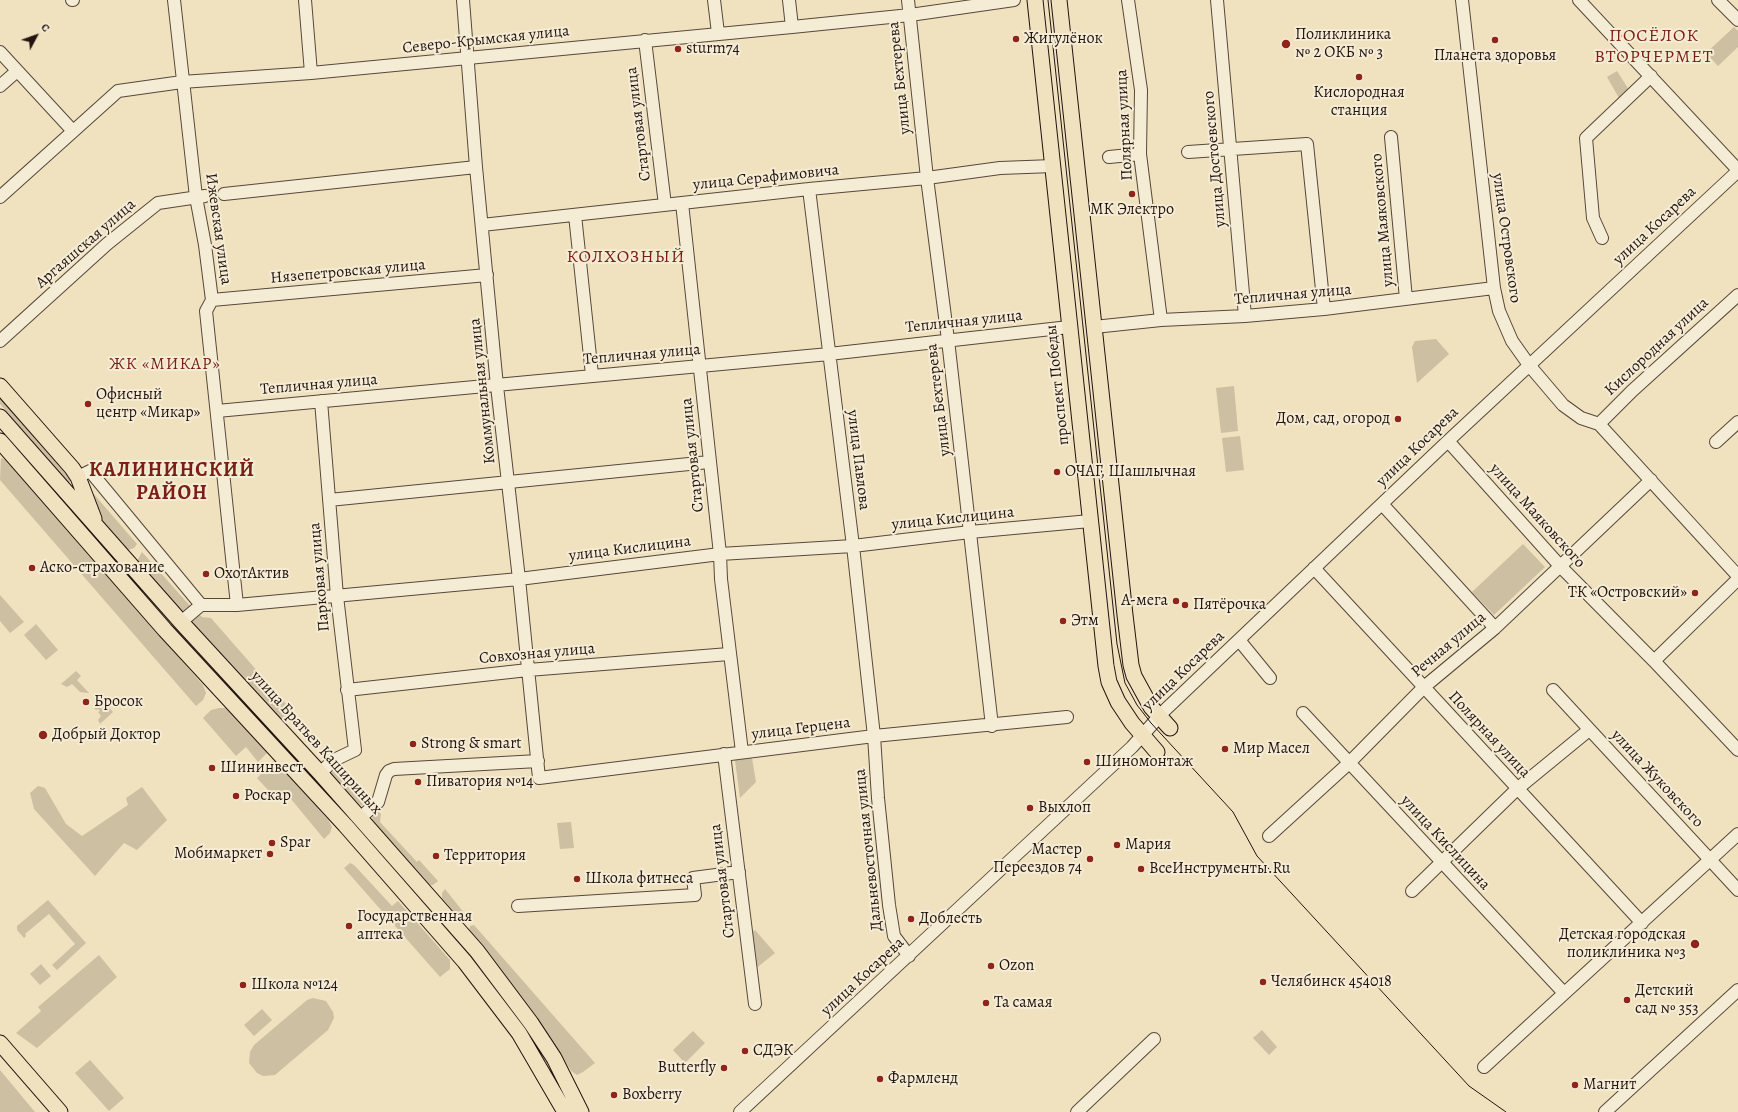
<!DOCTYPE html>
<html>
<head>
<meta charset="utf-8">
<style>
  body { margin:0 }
  #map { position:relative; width:1738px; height:1112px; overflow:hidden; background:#f0e2bf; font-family:Alegreya,serif }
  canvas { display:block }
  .north { position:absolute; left:16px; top:16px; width:40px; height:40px; -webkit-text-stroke:3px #f5ecd5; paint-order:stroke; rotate:49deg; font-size:11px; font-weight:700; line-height:16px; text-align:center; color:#22140f }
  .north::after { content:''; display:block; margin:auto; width:14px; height:18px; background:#22140f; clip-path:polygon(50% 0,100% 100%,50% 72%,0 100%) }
</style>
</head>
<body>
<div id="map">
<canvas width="1738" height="1112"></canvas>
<div class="north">С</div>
</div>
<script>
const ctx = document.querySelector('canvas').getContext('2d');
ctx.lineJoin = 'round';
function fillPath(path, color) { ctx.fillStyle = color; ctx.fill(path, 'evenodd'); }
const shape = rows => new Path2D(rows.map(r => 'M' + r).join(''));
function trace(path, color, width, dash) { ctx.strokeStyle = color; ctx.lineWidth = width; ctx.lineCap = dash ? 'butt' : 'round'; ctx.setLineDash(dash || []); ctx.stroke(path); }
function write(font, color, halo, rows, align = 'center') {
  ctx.font = font + ' Alegreya,serif'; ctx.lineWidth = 4; ctx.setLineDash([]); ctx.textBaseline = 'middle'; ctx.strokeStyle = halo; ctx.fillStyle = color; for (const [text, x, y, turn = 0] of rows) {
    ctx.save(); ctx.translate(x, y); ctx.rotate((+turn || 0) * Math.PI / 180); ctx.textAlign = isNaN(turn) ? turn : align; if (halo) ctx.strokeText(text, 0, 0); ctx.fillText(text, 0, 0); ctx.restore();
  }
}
fillPath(shape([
  [1734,27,1738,31,1738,47,1718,66,1706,53],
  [1617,71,1629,90,1619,98,1607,77],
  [1436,339,1449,354,1417,383,1412,347,1415,341],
  [1234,386,1238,431,1221,433,1216,388],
  [0,393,72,480,70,482,68,482,0,404],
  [1240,436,1244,470,1226,472,1222,438],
  [1,458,6,460,203,685,206,693,203,700,196,706,0,480],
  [86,485,137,544,134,548,128,550,99,517],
  [1523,544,1545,567,1494,615,1472,592],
  [142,552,191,607,184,614,137,561],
  [0,595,24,622,10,633,0,621],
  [199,614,202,617,211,618,294,713,283,722,190,621],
  [36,624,58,650,46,660,24,635],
  [76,671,81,676,77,680,89,693,80,692,72,684,67,687,61,684],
  [95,700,102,709,107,705,113,712,100,724,98,720,101,716,98,712,100,711,98,709,96,710,94,708],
  [219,708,226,708,268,752,258,762,246,747,236,756,203,718,211,710],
  [752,758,756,782,740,798,735,760],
  [275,760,329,821,332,827,330,833,324,839,286,793,278,801,257,778],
  [335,770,365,803,361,806,331,773],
  [38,786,45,788,66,824,82,836,128,805,126,798,142,787,167,820,137,850,124,843,95,876,34,809,30,793],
  [377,810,381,814,380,822,417,862,419,860,438,881,433,885,430,885,372,820,373,813],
  [571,822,574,848,560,849,557,823],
  [350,863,354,865,392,906,398,901,450,960,450,969,440,977,344,868],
  [445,889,469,919,460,919,442,898,442,893],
  [48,900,86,943,57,970,52,965,75,944,49,914,25,934,26,936,24,938,17,930,17,926],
  [474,925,595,1063,583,1072,577,1075,571,1071,540,1021,469,930,470,926],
  [755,930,775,953,754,970,749,935],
  [99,955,117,977,37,1048,16,1033,41,1011,38,1007],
  [41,964,51,976,40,985,30,974],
  [313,998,326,1001,333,1012,334,1018,328,1030,275,1075,263,1076,257,1073,249,1063,250,1052,254,1045,307,1000],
  [262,1009,272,1020,254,1036,244,1025],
  [1262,1030,1277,1047,1269,1055,1253,1038],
  [693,1031,705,1043,685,1063,673,1050],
  [90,1060,124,1098,109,1111,75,1073],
  [0,1070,35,1112,0,1112]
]), '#cdbfa1');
const minor = shape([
  [72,0,73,0],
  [174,0,196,197,205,245,212,300,206,311,237,605],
  [305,0,311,73],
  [463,0,476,167,497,386,519,579,539,778,874,736,1067,717],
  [714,0,718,33],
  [789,0,792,27],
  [908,0,927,178,948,340,992,726],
  [1128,0,1141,90,1140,154,1161,320],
  [1217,0,1245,316],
  [1462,0,1494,288,1499,311,1512,341,1529,365,1563,405,1581,418,1599,424,1738,576],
  [1579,0,1738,170],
  [1718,0,1738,20],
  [645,40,665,205],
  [0,52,72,130],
  [0,86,17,71],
  [1391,137,1406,299],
  [1188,152,1307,144,1324,309],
  [1109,157,1140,154],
  [809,189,853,546,874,736,878,798,889,905,894,936,909,956],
  [224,194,476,167],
  [0,197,118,91,182,82,311,73,792,27,910,15,1014,0],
  [682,203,720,554,721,579,742,752],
  [575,215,592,375],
  [482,225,809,189,927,178,1000,168,1053,166],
  [1602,238,1593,218,1586,138,1651,76],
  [212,300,487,275],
  [1094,327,1161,320,1245,316,1324,309,1494,288],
  [0,341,107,244,158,203,205,196],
  [217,411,829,354,1069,327],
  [1599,424,1632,391,1738,295],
  [1448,441,1561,567,1654,661,1738,750],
  [1716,442,1738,422],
  [78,477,90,471,201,605],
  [329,500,709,462],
  [1382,504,1495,628],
  [1314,568,1642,923],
  [181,622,201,605,237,605,519,579,720,554,853,546,970,532,1090,521],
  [1239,640,1270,678],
  [1654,661,1738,579],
  [347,690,528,670,729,654],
  [1553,690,1738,890],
  [1303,713,1564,993],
  [724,754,755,1004],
  [320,773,334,760,355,750,337,596,321,401],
  [360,818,378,802,386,775,389,771,394,769,538,761],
  [1269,836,1349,763,1424,687,1495,628,1651,480],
  [1412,891,1517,789,1589,730],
  [518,906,695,895,693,878,739,872],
  [1484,1067,1738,834],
  [740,1112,1132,747,1164,711,1448,441,1738,171],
  [1077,1112,1154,1039],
  [1605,1112,1738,990]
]);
const major = shape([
  [1035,0,1106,666,1109,682,1118,702,1132,723,1157,752],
  [1059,0,1125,615,1131,665,1134,676,1151,707,1170,728],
  [0,386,72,468,78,477,94,519],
  [0,417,181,622,320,773,477,951,531,1023,554,1058,581,1112],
  [0,441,165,630,345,825,465,962,519,1033,565,1112],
  [0,1043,60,1112]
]);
trace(minor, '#56483b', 14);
trace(major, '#22140f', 17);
trace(minor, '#f5ecd5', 12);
trace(major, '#f0e2bf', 15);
trace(shape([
  [1048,0,1117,644,1125,683,1137,705,1151,723,1233,812,1257,856,1469,1086,1506,1112]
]), '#22140f', 1);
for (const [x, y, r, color] of [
  [1016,39,4,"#8f2418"],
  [1495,40,4,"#8f2418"],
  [1286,44,5,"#8f2418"],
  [678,49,4,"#8f2418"],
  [1359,77,4,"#8f2418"],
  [1132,194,4,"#8f2418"],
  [88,404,4,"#8f2418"],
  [1398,419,4,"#8f2418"],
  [1057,472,4,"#8f2418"],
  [32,568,4,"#8f2418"],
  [206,574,4,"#8f2418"],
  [1695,593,4,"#8f2418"],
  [1176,601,4,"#8f2418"],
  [1185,605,4,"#8f2418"],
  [1063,621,4,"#8f2418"],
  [86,702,4,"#8f2418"],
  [43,735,5,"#8f2418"],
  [413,744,4,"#8f2418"],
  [1225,749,4,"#8f2418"],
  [1087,762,4,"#8f2418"],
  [212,768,4,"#8f2418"],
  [418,782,4,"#8f2418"],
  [236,796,4,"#8f2418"],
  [1030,808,4,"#8f2418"],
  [272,843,4,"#8f2418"],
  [1117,845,4,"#8f2418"],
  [270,854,4,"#8f2418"],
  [436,856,4,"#8f2418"],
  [1090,859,4,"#8f2418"],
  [1141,869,4,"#8f2418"],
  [577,879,4,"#8f2418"],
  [911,919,4,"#8f2418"],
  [349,926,4,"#8f2418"],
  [1695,944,5,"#8f2418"],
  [991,966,4,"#8f2418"],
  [1263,982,4,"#8f2418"],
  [243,985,4,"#8f2418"],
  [1627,1000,4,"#8f2418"],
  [986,1003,4,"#8f2418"],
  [745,1051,4,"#8f2418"],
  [724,1068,4,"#8f2418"],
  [880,1079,4,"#8f2418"],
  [1575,1085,4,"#8f2418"],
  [614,1095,4,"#8f2418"]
]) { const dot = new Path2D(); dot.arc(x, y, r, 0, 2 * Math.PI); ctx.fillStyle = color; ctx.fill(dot); trace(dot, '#f5ecd5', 1.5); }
write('16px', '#22140f', '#f5ecd5', [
  ["Поликлиника",1295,35],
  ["№ 2 ОКБ № 3",1295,53],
  ["Жигулёнок",1024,39],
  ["sturm74",686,49],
  ["Планета здоровья",1495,56,"center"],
  ["Кислородная",1359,93,"center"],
  ["станция",1359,111,"center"],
  ["МК Электро",1132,210,"center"],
  ["Офисный",96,395],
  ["центр «Микар»",96,413],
  ["Дом, сад, огород",1390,419,"right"],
  ["ОЧАГ, Шашлычная",1065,472],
  ["Аско-страхование",40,568],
  ["ОхотАктив",214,574],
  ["ТК «Островский»",1687,593,"right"],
  ["А-мега",1168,601,"right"],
  ["Пятёрочка",1193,605],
  ["Этм",1071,621],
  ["Бросок",94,702],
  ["Добрый Доктор",52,735],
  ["Strong & smart",421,744],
  ["Мир Масел",1233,749],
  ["Шиномонтаж",1095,762],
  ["Шининвест",220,768],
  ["Пиватория №14",426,782],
  ["Роскар",244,796],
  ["Выхлоп",1038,808],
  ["Spar",280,843],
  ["Мария",1125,845],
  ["Мастер",1082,850,"right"],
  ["Переездов 74",1082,868,"right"],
  ["Мобимаркет",262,854,"right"],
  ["Территория",444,856],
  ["ВсеИнструменты.Ru",1149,869],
  ["Школа фитнеса",585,879],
  ["Государственная",357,917],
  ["аптека",357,935],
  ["Доблесть",919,919],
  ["Детская городская",1686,935,"right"],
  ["поликлиника №3",1686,953,"right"],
  ["Ozon",999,966],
  ["Челябинск 454018",1271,982],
  ["Школа №124",251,985],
  ["Детский",1635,991],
  ["сад № 353",1635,1009],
  ["Та самая",994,1003],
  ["СДЭК",753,1051],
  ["Butterfly",716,1068,"right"],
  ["Фармленд",888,1079],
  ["Магнит",1583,1085],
  ["Boxberry",622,1095]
], 'left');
write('16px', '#22140f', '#f5ecd5', [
  ["Северо-Крымская улица",486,40,-6],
  ["улица Бехтерева",900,78,-96],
  ["Стартовая улица",639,124,-97],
  ["Полярная улица",1125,125,-93],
  ["улица Достоевского",1215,159,-95],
  ["улица Серафимовича",766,178,-6],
  ["улица Маяковского",1383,220,-95],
  ["улица Косарева",1655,226,-43],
  ["Ижевская улица",218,229,82],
  ["улица Островского",1506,238,82],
  ["Аргаяшская улица",86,244,-41],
  ["Нязепетровская улица",348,272,-5],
  ["Тепличная улица",1293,295,-5],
  ["Тепличная улица",964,322,-6],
  ["Кислородная улица",1657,347,-43],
  ["Тепличная улица",642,355,-5],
  ["Тепличная улица",319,385,-5],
  ["проспект Победы",1058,385,-96],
  ["Коммунальная улица",483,391,-96],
  ["улица Бехтерева",939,400,-97],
  ["улица Косарева",1418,447,-44],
  ["Стартовая улица",693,455,-96],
  ["улица Павлова",858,460,83],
  ["улица Маяковского",1537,516,48],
  ["улица Кислицина",953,519,-6],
  ["улица Кислицина",630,549,-7],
  ["Парковая улица",320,577,-95],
  ["Речная улица",1449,645,-40],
  ["Совхозная улица",537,654,-5],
  ["улица Косарева",1184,671,-44],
  ["улица Герцена",801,729,-7],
  ["Полярная улица",1489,735,47],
  ["улица Братьев Кашириных",316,743,48],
  ["улица Жуковского",1657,779,47],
  ["улица Кислицина",1445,843,47],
  ["Дальневосточная улица",869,850,-96],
  ["Стартовая улица",723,881,-97],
  ["улица Косарева",863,977,-43]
]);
ctx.letterSpacing = '1px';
write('17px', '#7a1f14', '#f5ecd5', [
  ["ЖК «МИКАР»",165,365]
]);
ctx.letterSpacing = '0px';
ctx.letterSpacing = '1px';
write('18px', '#7a1f14', '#f5ecd5', [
  ["ПОСЁЛОК",1654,37],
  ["ВТОРЧЕРМЕТ",1654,58],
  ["КОЛХОЗНЫЙ",626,258]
]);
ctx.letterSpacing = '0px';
ctx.letterSpacing = '1px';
write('bold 20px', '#7a1f14', '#f5ecd5', [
  ["КАЛИНИНСКИЙ",172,471],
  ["РАЙОН",172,494]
]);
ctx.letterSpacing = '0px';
</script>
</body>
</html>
